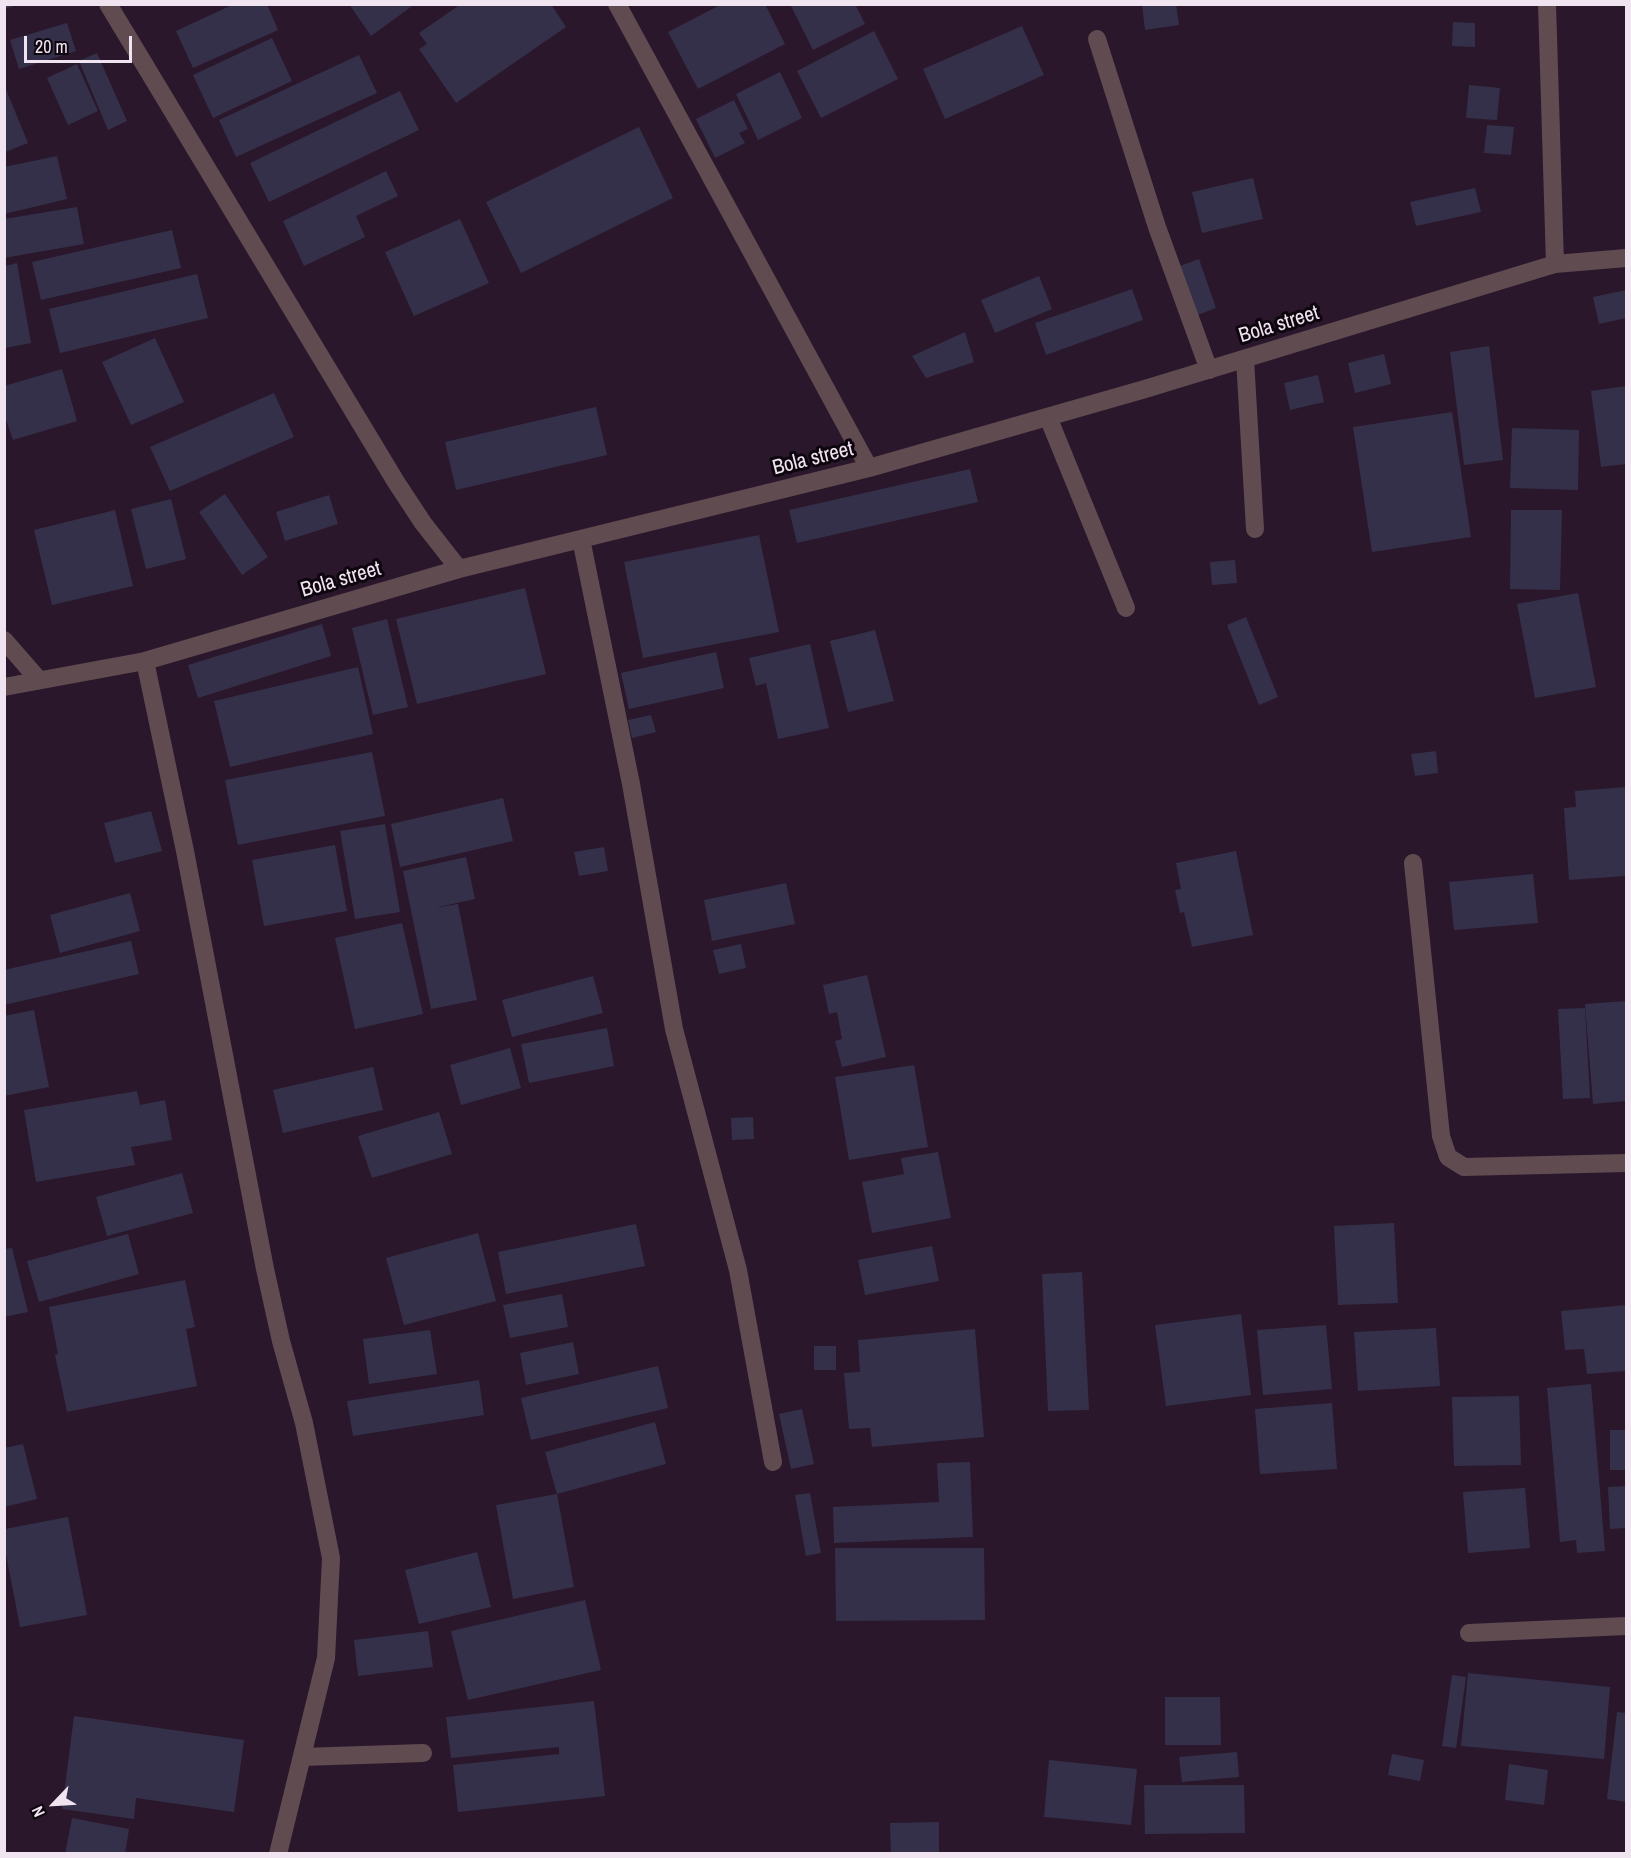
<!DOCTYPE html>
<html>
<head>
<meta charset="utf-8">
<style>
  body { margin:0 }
  #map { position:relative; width:1631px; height:1858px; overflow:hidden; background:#2a172b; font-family:"Archivo Narrow",sans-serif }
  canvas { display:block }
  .frame { position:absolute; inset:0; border:6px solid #f1e4f1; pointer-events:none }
  .north { position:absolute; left:24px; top:1774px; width:60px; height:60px; -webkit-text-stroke:4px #0e060e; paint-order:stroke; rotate:245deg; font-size:16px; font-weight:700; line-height:24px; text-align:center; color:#f1e4f1 }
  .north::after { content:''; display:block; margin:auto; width:21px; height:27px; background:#f1e4f1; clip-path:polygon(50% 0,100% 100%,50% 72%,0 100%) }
  .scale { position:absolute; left:24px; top:36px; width:108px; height:27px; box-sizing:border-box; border:3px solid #f1e4f1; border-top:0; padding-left:8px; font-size:18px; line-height:21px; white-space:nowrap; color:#f1e4f1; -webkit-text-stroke:4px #0e060e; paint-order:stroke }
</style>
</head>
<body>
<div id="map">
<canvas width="1631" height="1858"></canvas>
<div class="frame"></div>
<div class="north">N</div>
<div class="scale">20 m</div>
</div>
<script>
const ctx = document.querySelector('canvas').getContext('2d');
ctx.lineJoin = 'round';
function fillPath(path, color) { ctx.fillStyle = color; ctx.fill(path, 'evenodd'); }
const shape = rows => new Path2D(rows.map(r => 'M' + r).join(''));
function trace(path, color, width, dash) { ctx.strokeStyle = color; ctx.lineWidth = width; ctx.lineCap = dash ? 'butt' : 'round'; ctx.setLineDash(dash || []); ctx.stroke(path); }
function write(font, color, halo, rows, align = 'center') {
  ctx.font = font + ' "Archivo Narrow",sans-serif'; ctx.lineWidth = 6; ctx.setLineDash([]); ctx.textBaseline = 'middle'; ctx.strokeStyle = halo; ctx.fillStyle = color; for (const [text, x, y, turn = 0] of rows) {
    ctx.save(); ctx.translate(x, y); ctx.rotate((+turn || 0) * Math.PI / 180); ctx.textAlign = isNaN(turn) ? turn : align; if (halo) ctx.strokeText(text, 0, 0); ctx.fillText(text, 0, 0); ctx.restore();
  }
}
fillPath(shape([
  [4,4,18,4,18,5,4,9],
  [234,4,267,4,278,30,193,68,176,31],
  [349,4,415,4,371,36],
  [461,4,551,4,566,27,456,103,419,49,427,44,419,33],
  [722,4,765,4,785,44,698,89,668,32],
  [790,4,855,4,865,24,813,50],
  [1142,4,1176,4,1179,25,1145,30],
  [1453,22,1475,23,1475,47,1452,46],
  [67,23,76,51,19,69,10,40],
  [1022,26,1044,75,945,119,923,69],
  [874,31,898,79,821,118,797,71],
  [272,38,292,81,213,118,193,75],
  [97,53,127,121,108,130,79,61],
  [359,55,377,93,236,157,219,120],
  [77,64,98,111,68,125,47,78],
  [780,72,802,118,758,140,736,94],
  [1469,85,1500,88,1497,120,1466,118],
  [5,87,28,143,5,152],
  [400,91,419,130,269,202,250,163],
  [734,100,748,129,739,133,745,143,715,158,696,119],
  [1487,125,1514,127,1511,155,1484,153],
  [639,127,673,198,521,273,486,202],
  [57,156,67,199,4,214,4,167],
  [386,171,398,196,356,216,365,237,304,266,283,221],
  [1253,178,1263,219,1202,233,1192,192],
  [1475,188,1481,212,1416,226,1410,202],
  [77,207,84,244,4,258,4,219],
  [460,219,489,283,414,316,385,252],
  [172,230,181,268,41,300,32,262],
  [1199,259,1216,308,1198,315,1180,266],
  [17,263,31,343,5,348,5,266],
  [197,274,208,318,60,353,49,309],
  [1039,276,1052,309,995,333,981,300],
  [1132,289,1143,320,1046,355,1035,323],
  [1626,290,1626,318,1599,324,1593,297],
  [965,332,974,362,926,378,912,356],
  [155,338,184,402,131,425,102,362],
  [1489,346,1503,460,1464,465,1450,352],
  [1384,354,1391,384,1355,393,1348,363],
  [62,369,77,421,13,440,4,414,4,386],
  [1318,375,1324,402,1290,410,1284,383],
  [1626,386,1626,464,1601,467,1591,391],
  [274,393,294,437,170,491,150,447],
  [596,407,607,455,456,490,445,442],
  [1452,412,1471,537,1372,552,1353,427],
  [1512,428,1579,430,1578,490,1510,488],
  [970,469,978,502,797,543,789,510],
  [225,494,268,557,242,575,199,512],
  [329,495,338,524,285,541,276,512],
  [171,499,186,559,146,569,131,509],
  [115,510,133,586,52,605,34,530],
  [1511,510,1562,510,1560,590,1510,589],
  [759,535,779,632,643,658,624,562],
  [1235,560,1237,583,1212,585,1210,562],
  [525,588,546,674,417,704,396,619],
  [1578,593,1596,687,1535,698,1517,604],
  [1246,617,1278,697,1259,705,1227,625],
  [387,619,408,707,373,715,352,628],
  [322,624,331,656,198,698,188,665],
  [875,630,894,701,848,712,830,641],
  [810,644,829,728,778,739,766,683,756,686,749,658],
  [716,652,724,688,629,709,621,673],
  [358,667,373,734,230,767,214,701],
  [651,715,656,732,632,738,628,720],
  [1436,751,1438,773,1415,776,1411,754],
  [372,752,385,816,238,845,225,780],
  [1626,787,1626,876,1569,880,1564,808,1576,807,1575,791],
  [503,798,513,841,400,867,391,824],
  [151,811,162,851,115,863,104,823],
  [385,824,400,912,355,919,340,831],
  [335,845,347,911,264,926,252,860],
  [604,847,608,871,579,876,574,852],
  [1236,851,1253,935,1192,947,1184,912,1180,913,1175,890,1181,889,1176,863],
  [466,857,475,899,434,908,458,904,477,1000,431,1009,403,871],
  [1533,874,1538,923,1454,930,1449,882],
  [786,883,795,924,712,941,704,900],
  [130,893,140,931,60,953,50,915],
  [402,923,423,1014,355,1029,335,938],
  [131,941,139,974,4,1005,4,970],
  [741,944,746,968,719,974,713,950],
  [867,975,886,1057,842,1067,835,1041,842,1039,837,1012,829,1014,823,985],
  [593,976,603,1013,512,1037,502,1000],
  [1626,1001,1626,1101,1593,1104,1585,1004],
  [1585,1008,1590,1098,1563,1099,1558,1009],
  [34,1010,49,1087,4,1096,4,1016],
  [607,1028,614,1066,529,1083,521,1044],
  [510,1048,521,1088,461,1105,450,1065],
  [914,1065,928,1147,849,1160,835,1077],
  [373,1067,383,1110,283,1133,273,1090],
  [137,1091,140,1105,165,1100,172,1140,131,1147,135,1165,36,1182,24,1110],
  [439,1112,452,1154,372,1178,358,1136],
  [753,1117,754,1139,732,1140,731,1118],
  [938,1152,951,1218,872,1233,862,1182,904,1174,901,1158],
  [182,1173,193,1213,107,1236,96,1197],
  [1394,1223,1398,1303,1338,1305,1334,1226],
  [636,1224,645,1266,506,1294,498,1252],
  [478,1233,496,1301,404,1325,386,1258],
  [128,1234,139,1274,39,1302,27,1261],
  [932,1246,939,1281,865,1295,858,1260],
  [12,1248,28,1312,4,1317,4,1249],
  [1082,1272,1089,1410,1048,1411,1042,1274],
  [185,1280,195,1327,186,1329,197,1386,67,1412,55,1355,58,1354,49,1307],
  [562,1294,568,1327,510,1338,503,1305],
  [1626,1305,1626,1371,1587,1374,1584,1349,1565,1350,1561,1311],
  [1241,1314,1251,1395,1166,1406,1155,1325],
  [1326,1325,1332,1389,1263,1395,1257,1330],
  [1436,1328,1440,1386,1358,1391,1354,1332],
  [975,1329,984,1437,872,1447,870,1428,849,1429,844,1373,860,1372,858,1340],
  [430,1330,437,1374,369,1384,363,1339],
  [573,1342,579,1374,526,1385,520,1353],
  [814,1346,836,1346,836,1370,814,1370],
  [658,1366,668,1408,531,1440,521,1398],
  [479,1380,484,1415,353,1436,347,1401],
  [1591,1384,1605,1551,1577,1553,1576,1540,1560,1542,1547,1388],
  [1519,1396,1521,1465,1454,1466,1452,1397],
  [1332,1403,1337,1469,1260,1474,1255,1409],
  [802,1409,814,1464,791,1469,779,1414],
  [655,1422,666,1464,557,1494,545,1452],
  [1610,1430,1626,1430,1626,1470,1610,1470],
  [23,1444,37,1499,4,1507,4,1448],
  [970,1462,973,1537,834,1543,833,1507,939,1502,937,1463],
  [1626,1486,1626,1528,1610,1529,1608,1487],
  [1525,1488,1530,1548,1468,1553,1463,1492],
  [810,1493,821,1553,806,1556,795,1495],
  [557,1494,574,1587,513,1599,496,1505],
  [68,1517,87,1615,20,1627,5,1549,5,1529],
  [835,1548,984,1548,985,1620,836,1621],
  [477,1552,491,1607,419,1624,405,1570],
  [585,1600,601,1670,468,1700,451,1631],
  [428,1631,433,1667,358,1676,354,1640],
  [1468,1673,1610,1687,1604,1759,1461,1746],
  [1452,1675,1466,1677,1456,1748,1442,1746],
  [1165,1697,1220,1697,1221,1745,1165,1745],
  [594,1701,605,1796,458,1812,453,1765,559,1754,559,1747,451,1758,446,1717],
  [1617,1712,1626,1713,1626,1802,1607,1799],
  [74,1716,244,1740,234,1812,136,1798,134,1819,62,1809],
  [1237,1752,1239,1777,1182,1782,1179,1757],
  [1392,1754,1424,1760,1420,1781,1388,1775],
  [1049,1760,1137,1769,1131,1825,1044,1817],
  [1509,1764,1548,1770,1544,1805,1505,1800],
  [1144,1785,1244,1785,1245,1833,1145,1834],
  [72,1818,129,1829,125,1854,65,1854],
  [939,1822,939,1854,891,1854,890,1823]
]), '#343049');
trace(shape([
  [1097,39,1157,227,1209,370],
  [1245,359,1255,529],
  [1048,417,1126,608],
  [302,1757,423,1753]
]), '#604c50', 18);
trace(shape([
  [108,4,396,482,423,523,459,569],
  [617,4,869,468],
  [1547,4,1555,264],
  [581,539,631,784,674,1029,738,1270,773,1462],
  [4,640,38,679],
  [145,661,185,851,265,1269,281,1341,304,1423,331,1558,326,1658,278,1854],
  [4,687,145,661,459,569,869,468,1145,389,1555,264,1626,258],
  [1413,863,1441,1136,1448,1157,1464,1167,1626,1163],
  [1469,1633,1626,1626]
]), '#604c50', 18);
write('21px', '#f1e4f1', '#0e060e', [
  ["Bola street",1279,325,-17],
  ["Bola street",813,459,-14],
  ["Bola street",341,580,-16]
]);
</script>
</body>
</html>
